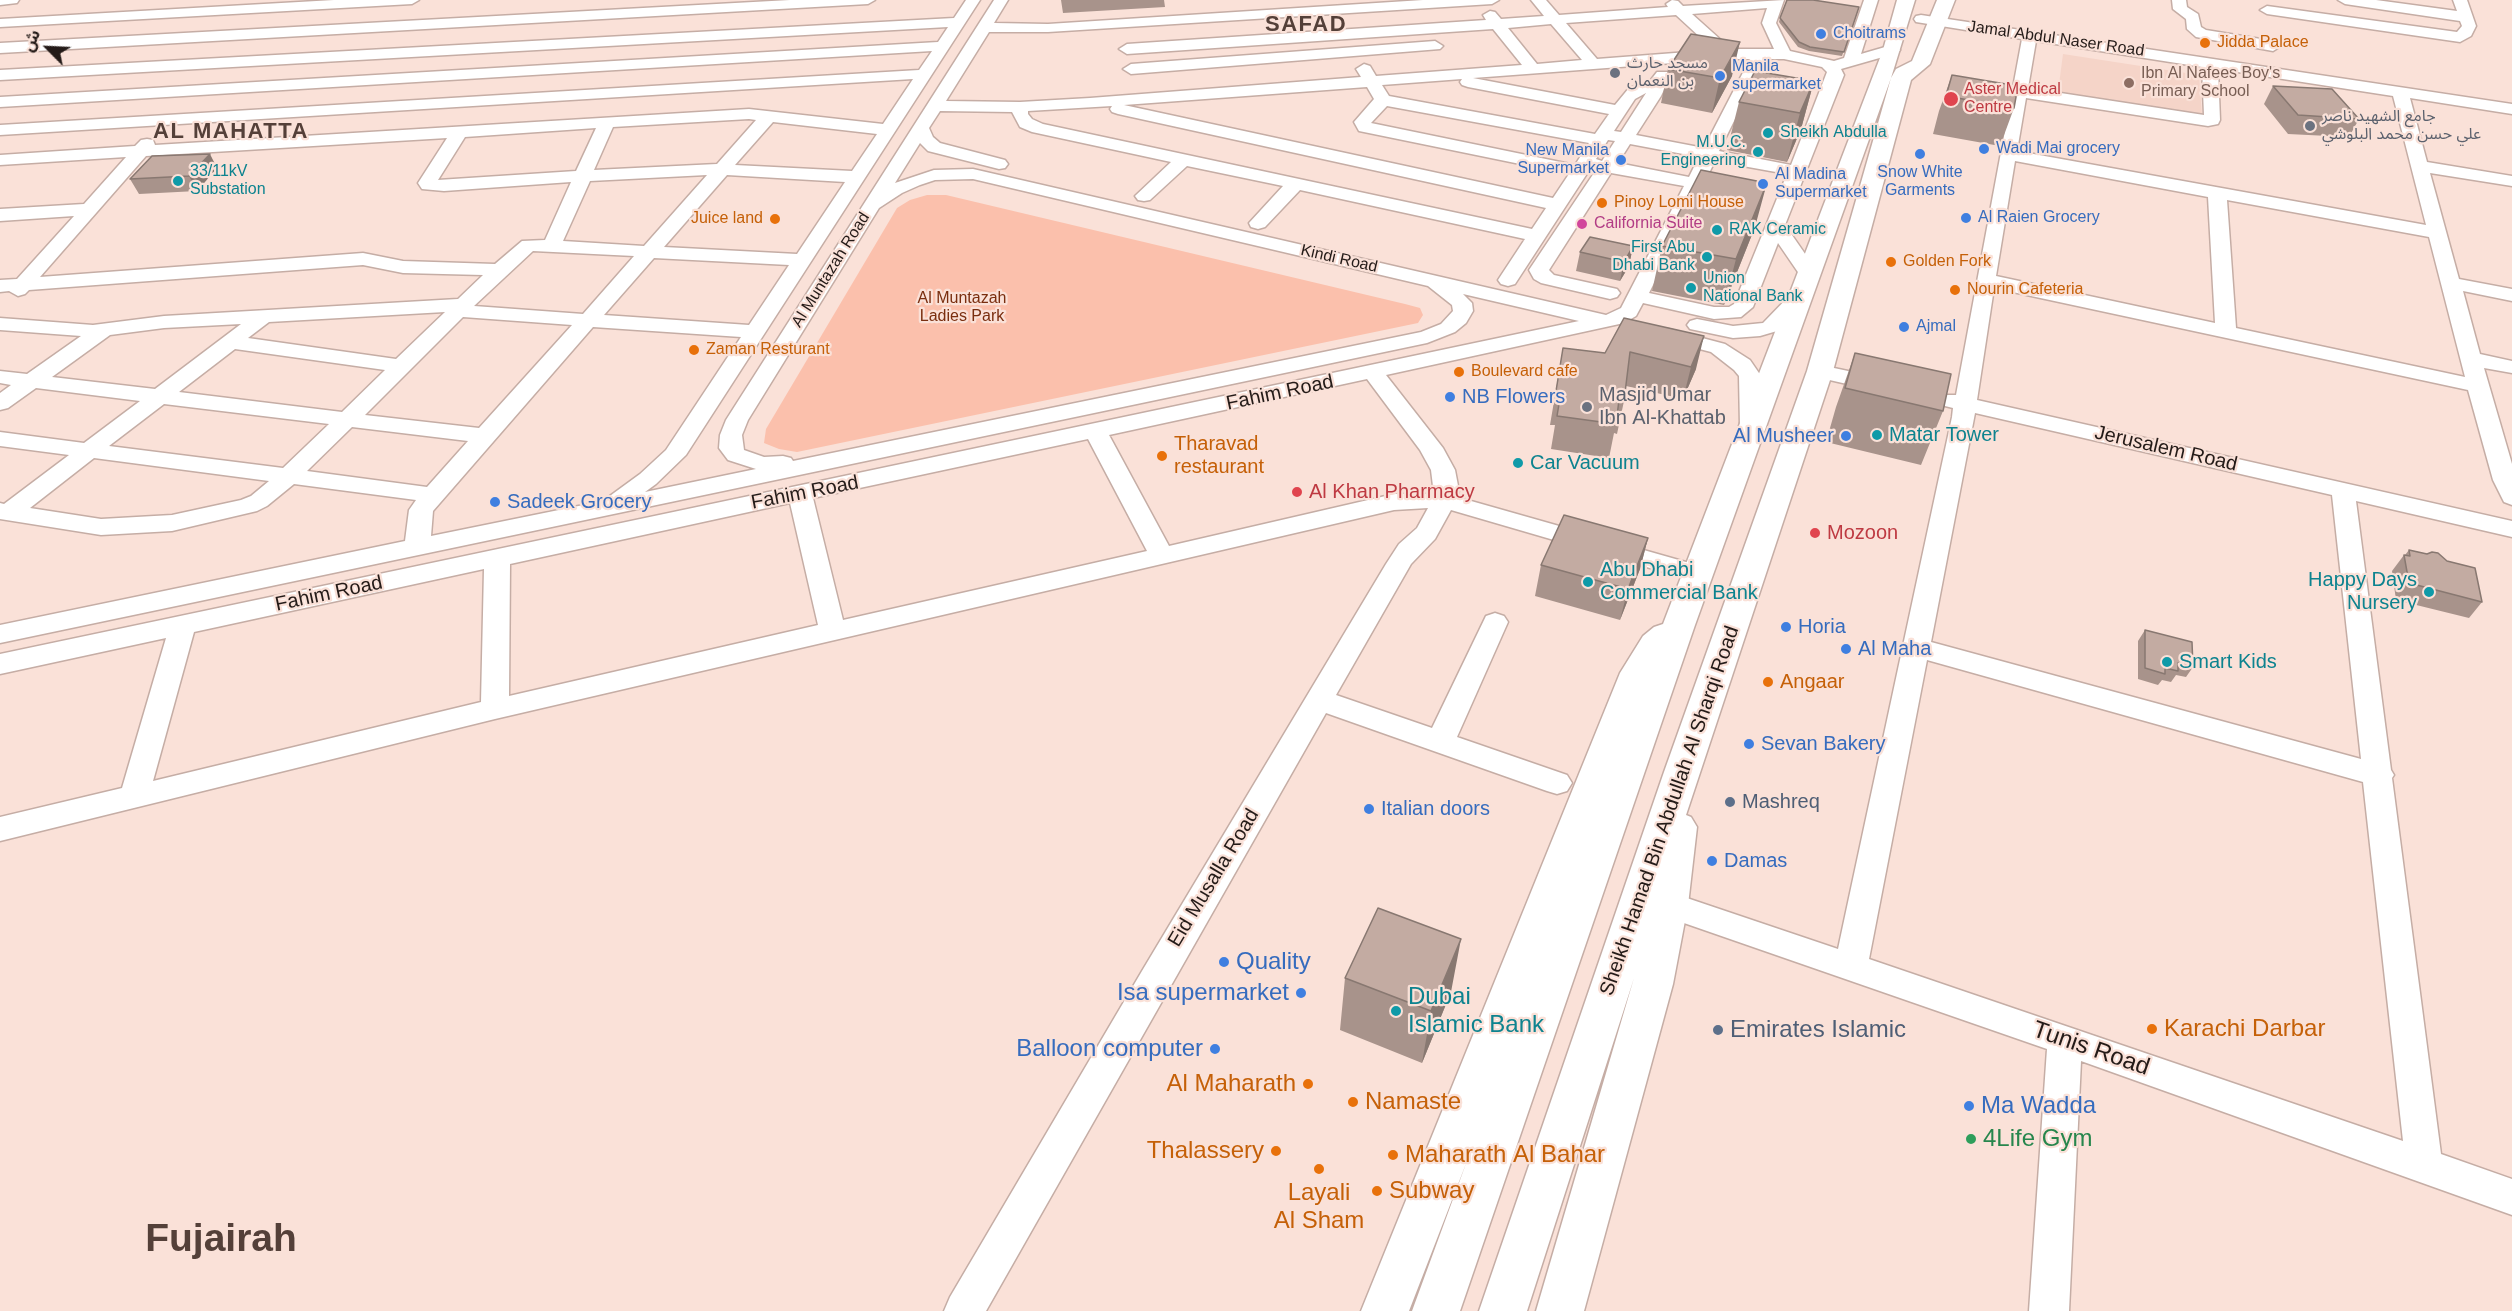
<!DOCTYPE html>
<html>
<head>
<meta charset="utf-8">
<style>
  body { margin:0 }
  #map { position:relative; width:2512px; height:1311px; overflow:hidden; background:#fae1d8; font-family:Helvetica,"Noto Sans Arabic",sans-serif }
  canvas { display:block }
  .north { position:absolute; left:18px; top:18px; width:60px; height:60px; -webkit-text-stroke:4px #fae1d8; paint-order:stroke; rotate:294deg; font-size:16px; font-weight:700; line-height:24px; text-align:center; color:#241b18 }
  .north::after { content:''; display:block; margin:auto; width:21px; height:27px; background:#241b18; clip-path:polygon(50% 0,100% 100%,50% 72%,0 100%) }
</style>
</head>
<body>
<div id="map">
<canvas width="2512" height="1311"></canvas>
<div class="north">ش</div>
</div>
<script>
const ctx = document.querySelector('canvas').getContext('2d');
ctx.lineJoin = 'round';
function fillPath(path, color) { ctx.fillStyle = color; ctx.fill(path, 'evenodd'); }
const shape = rows => new Path2D(rows.map(r => 'M' + r).join(''));
function trace(path, color, width, dash) { ctx.strokeStyle = color; ctx.lineWidth = width; ctx.lineCap = dash ? 'butt' : 'round'; ctx.setLineDash(dash || []); ctx.stroke(path); }
function write(font, color, halo, rows, align = 'center') {
  ctx.font = font + ' Helvetica,"Noto Sans Arabic",sans-serif'; ctx.lineWidth = 4.5; ctx.setLineDash([]); ctx.textBaseline = 'middle'; ctx.strokeStyle = halo; ctx.fillStyle = color; for (const [text, x, y, turn = 0] of rows) {
    ctx.save(); ctx.translate(x, y); ctx.rotate((+turn || 0) * Math.PI / 180); ctx.textAlign = isNaN(turn) ? turn : align; if (halo) ctx.strokeText(text, 0, 0); ctx.fillText(text, 0, 0); ctx.restore();
  }
}
fillPath(shape([
  [2063,54,2199,75,2202,115,2058,92]
]), '#f5d4c8');
fillPath(shape([
  [927,195,946,195,1405,304,1420,308,1423,315,1418,323,797,452,779,449,764,443,766,429,897,208,910,200]
]), '#fbc0ac');
const minor = shape([
  [0,0,19,0,17,3,0,5,0,0],
  [334,0,419,0,412,4,0,27,0,19,334,0],
  [790,0,875,0,868,4,0,53,0,43,790,0],
  [966,0,980,0,686,455,656,484,645,492,756,469,728,460,719,448,720,435,726,420,994,0,1008,0,994,23,1048,24,1423,0,1499,0,1492,4,1048,32,989,32,946,101,1020,102,1090,98,1361,77,1356,69,1364,64,1370,66,1376,76,1522,65,1493,29,1127,54,1119,49,1127,44,1486,20,1483,15,1490,11,1495,12,1501,19,1544,16,1531,0,1546,0,1559,15,1668,7,1666,4,1672,0,1678,1,1683,6,1784,0,1776,23,1790,51,1834,61,1844,58,1864,0,1878,0,1861,54,1892,45,1900,50,1897,53,1841,69,1844,75,1785,225,1819,274,1816,278,1802,278,1778,243,1753,307,1741,317,1714,319,1643,303,1636,316,1624,323,1386,375,1443,448,1455,470,1459,491,1457,497,1707,568,1711,574,1707,580,1698,582,1451,510,1435,539,1411,564,1336,695,1432,728,1486,616,1495,613,1504,616,1508,622,1457,737,1567,775,1572,783,1567,791,1557,794,1547,791,1326,713,986,1311,944,1311,950,1297,1142,971,1386,564,1399,544,1417,528,1428,508,1394,510,495,719,0,841,0,817,122,788,166,638,0,674,0,654,1579,321,1463,294,1472,303,1473,311,1466,323,1455,332,1427,343,0,643,0,625,405,541,409,510,416,500,294,484,267,506,257,511,172,531,101,535,0,519,0,503,4,504,69,455,0,446,0,432,84,443,140,401,36,388,8,408,0,410,0,393,11,385,0,383,0,371,27,374,81,336,0,330,0,318,93,325,164,316,458,299,483,275,403,273,363,265,29,290,25,294,18,296,9,291,0,292,0,280,17,279,74,216,0,221,0,209,84,204,126,157,0,165,0,155,135,146,141,140,147,139,153,140,155,145,749,109,883,124,913,79,0,135,0,125,919,70,932,51,0,107,0,97,938,42,948,27,0,80,0,70,954,18,966,0],
  [1767,8,1762,23,1774,49,1731,49,1692,14,1767,8],
  [1676,15,1714,50,1597,59,1566,23,1676,15],
  [1551,24,1582,60,1537,64,1508,28,1551,24],
  [1727,59,1750,59,1704,148,1636,135,1661,96,1671,75,1669,72,1657,72,1650,81,1629,88,1615,105,1473,78,1727,59],
  [1765,59,1784,59,1822,67,1827,72,1791,165,1719,151,1765,59],
  [1462,79,1460,82,1462,85,1468,87,1609,114,1595,134,1389,96,1382,85,1462,79],
  [1367,87,1374,99,1354,122,1359,131,1569,174,1553,198,1124,105,1367,87],
  [1646,93,1621,132,1614,131,1635,99,1646,93],
  [1112,106,1110,109,1112,112,1118,114,1546,208,1532,229,1043,124,1032,119,1028,114,1028,111,1112,106],
  [1387,106,1589,143,1575,165,1371,123,1387,106],
  [940,111,1012,112,1020,127,1032,132,1171,162,1135,196,1138,200,1144,201,1150,200,1187,166,1283,186,1249,223,1251,227,1258,229,1265,227,1300,190,1525,239,1498,280,1501,284,1508,286,1515,284,1590,169,1596,170,1529,270,1534,279,1541,283,1610,299,1617,297,1620,293,1617,289,1554,275,1549,270,1611,173,1684,186,1621,308,1606,315,973,169,934,170,895,183,920,143,928,151,999,169,1005,168,1008,164,1005,160,940,143,933,137,929,128,940,111],
  [749,119,756,120,717,164,594,170,613,127,749,119],
  [773,122,877,134,852,171,735,165,773,122],
  [596,128,576,171,438,180,465,137,596,128],
  [447,138,418,183,422,189,444,191,571,182,545,240,522,241,495,264,403,261,363,253,40,277,146,156,447,138],
  [1608,140,1615,141,1602,161,1596,159,1608,140],
  [1630,144,1699,157,1689,177,1618,163,1630,144],
  [1715,161,1787,174,1734,304,1729,307,1714,307,1649,293,1715,161],
  [707,175,644,246,563,241,590,181,707,175],
  [727,175,845,182,797,254,664,247,727,175],
  [973,179,1428,286,1452,305,1453,311,1441,324,1421,332,793,461,791,458,783,456,764,457,744,450,742,435,748,420,879,208,902,193,920,185,935,180,973,179],
  [533,251,634,256,583,314,474,306,533,251],
  [654,258,789,265,749,325,604,315,654,258],
  [445,312,396,359,248,338,269,322,445,312],
  [463,317,572,325,479,428,365,415,463,317],
  [241,324,155,389,52,377,110,335,164,328,241,324],
  [593,327,741,337,666,450,640,474,603,501,431,536,433,511,593,327],
  [235,349,385,370,342,412,179,392,235,349],
  [1367,379,1420,450,1431,470,1434,494,1394,494,1169,546,1109,435,1367,379],
  [164,404,329,424,283,468,109,446,164,404],
  [352,427,468,441,427,487,307,471,352,427],
  [1088,439,1147,551,843,620,813,498,1088,439],
  [94,458,269,481,251,496,241,500,172,515,101,519,30,508,94,458],
  [790,503,818,625,509,696,510,564,790,503],
  [484,569,481,702,153,781,194,632,484,569],
  [2172,0,2186,0,2187,7,2198,14,2201,27,2206,30,2273,41,2281,46,2273,51,2196,37,2187,29,2186,19,2173,9,2172,0],
  [2338,0,2376,0,2457,11,2453,0,2467,0,2476,26,2471,36,2460,42,2267,14,2260,10,2267,6,2457,32,2462,26,2460,21,2345,4,2338,0],
  [1921,15,2512,104,2512,114,2410,98,2427,162,2512,176,2512,186,2430,173,2459,279,2512,289,2512,301,2463,291,2480,354,2512,361,2512,373,2484,368,2512,464,2512,505,2504,502,2493,480,2468,390,1994,288,1977,400,2512,521,2512,537,2356,501,2391,770,2394,775,2392,778,2441,1154,2512,1179,2512,1215,2081,1061,2069,1311,2029,1311,2047,1049,1658,914,1653,905,1658,896,1669,892,1838,949,1952,417,1953,408,1941,405,1938,400,1941,395,1956,395,2022,39,1916,22,1914,19,1916,16,1921,15],
  [2036,41,2202,67,2204,115,2028,88,2036,41],
  [2218,69,2393,96,2426,225,2017,151,2026,98,2208,126,2218,124,2220,120,2218,69],
  [2015,161,2208,197,2215,323,1996,276,2015,161],
  [2227,200,2429,237,2465,377,2236,328,2227,200],
  [1975,413,2332,495,2361,759,1931,642,1975,413],
  [1927,660,2363,782,2403,1141,1869,959,1927,660],
  [1435,41,1443,46,1440,49,1131,74,1123,69,1131,64,1435,41],
  [1801,289,1808,291,1811,295,1777,331,1760,336,1733,338,1690,329,1687,325,1690,321,1697,319,1733,326,1763,323,1794,291,1801,289],
  [1668,329,1725,344,1750,360,1761,376,1762,427,1759,432,1751,434,1743,432,1740,427,1739,376,1734,370,1711,352,1661,339,1658,335,1661,331,1668,329],
  [1820,365,1890,380,1893,385,1890,390,1882,392,1812,376,1809,371,1812,366,1820,365]
]);
const highway = shape([
  [1897,0,1915,0,1891,78,1896,69,1912,61,1937,0,1955,0,1930,64,1911,80,1833,371,1686,815,1691,817,1697,827,1688,905,1673,984,1584,1311,1536,1311,1634,978,1527,1311,1479,1311,1664,772,1807,371,1891,78,1695,625,1460,1311,1412,1311,1467,1161,1409,1311,1361,1311,1620,673,1643,636,1654,627,1663,624,1883,50,1897,0]
]);
trace(minor, '#c5ada5', 3);
trace(highway, '#c5ada5', 3);
fillPath(minor, '#fff');
fillPath(highway, '#fff');
fillPath(shape([
  [1061,0,1164,0,1165,7,1063,13],
  [1859,7,1842,56,1809,51,1798,47,1779,22,1780,18],
  [1668,69,1732,76,1712,113,1661,103],
  [1952,75,2014,108,2000,146,1933,134,1939,111],
  [1814,81,1801,129,1787,162,1727,150,1739,102],
  [2273,86,2359,119,2349,137,2288,134,2264,104],
  [217,168,197,191,139,194,130,179],
  [1755,227,1724,305,1652,291,1662,246],
  [1633,246,1629,266,1620,281,1576,271,1580,252],
  [1624,318,1696,369,1683,399,1626,386,1624,401,1617,434,1614,433,1609,458,1551,449,1555,425,1550,425,1563,348,1605,353],
  [1855,353,1943,411,1921,465,1826,442,1836,407],
  [1648,538,1640,569,1620,620,1535,596,1541,565],
  [2409,550,2427,554,2482,602,2469,618,2396,600,2392,571,2404,555,2405,555],
  [2145,630,2193,667,2186,677,2176,675,2171,682,2162,680,2158,685,2138,679,2138,641],
  [1345,978,1451,992,1422,1063,1340,1030]
]), '#a8938b');
fillPath(shape([
  [1740,42,1732,76,1712,113,1720,78],
  [1814,81,1801,129,1787,162,1800,113],
  [210,154,217,168,197,191,189,176],
  [1767,183,1755,227,1724,305,1736,259],
  [1633,246,1629,266,1620,281,1624,262],
  [1704,336,1696,369,1683,399,1691,367],
  [1648,538,1640,569,1620,620,1628,589],
  [1461,939,1451,992,1422,1063,1431,1011]
]), '#887871');
const building = shape([
  [1787,0,1813,0,1859,7,1844,52,1810,47,1799,42,1780,18,1787,0],
  [1691,34,1740,42,1720,78,1668,69,1691,34],
  [1755,71,1814,81,1800,113,1739,102,1755,71],
  [1952,75,2018,86,2014,108,1946,96,1952,75],
  [2273,86,2332,89,2359,119,2298,115,2273,86],
  [210,154,189,176,130,179,152,156,210,154],
  [1701,170,1767,183,1736,259,1662,246,1701,170],
  [1590,237,1633,246,1624,262,1580,252,1590,237],
  [1624,318,1704,336,1691,367,1630,352,1624,401,1619,400,1616,424,1557,416,1561,392,1556,391,1563,348,1605,353,1624,318],
  [1855,353,1951,374,1943,411,1845,388,1855,353],
  [1564,515,1648,538,1628,589,1541,565,1564,515],
  [2409,550,2427,554,2432,552,2438,553,2447,561,2475,568,2482,602,2409,583,2404,555,2410,556,2409,550],
  [2145,630,2192,642,2193,667,2178,663,2178,671,2165,668,2165,674,2145,668,2145,630],
  [1378,908,1461,939,1431,1011,1345,978,1378,908]
]);
fillPath(building, '#c3aba2');
trace(building, '#887871', 1.5);
for (const [x, y, r, color] of [
  [1821,34,6,"#3f7fe0"],
  [2205,43,6,"#e8710a"],
  [1615,73,6,"#6b7280"],
  [1720,76,6,"#3f7fe0"],
  [2129,83,6,"#8d6e63"],
  [1951,99,8,"#e0444e"],
  [2310,126,6,"#6b7280"],
  [1768,133,6,"#0f9aa8"],
  [1984,149,6,"#3f7fe0"],
  [1758,152,6,"#0f9aa8"],
  [1920,154,6,"#3f7fe0"],
  [1621,160,6,"#3f7fe0"],
  [178,181,6,"#0f9aa8"],
  [1763,184,6,"#3f7fe0"],
  [1602,203,6,"#e8710a"],
  [1966,218,6,"#3f7fe0"],
  [775,219,6,"#e8710a"],
  [1582,224,6,"#d1479c"],
  [1717,230,6,"#0f9aa8"],
  [1707,257,6,"#0f9aa8"],
  [1891,262,6,"#e8710a"],
  [1691,288,6,"#0f9aa8"],
  [1955,290,6,"#e8710a"],
  [1904,327,6,"#3f7fe0"],
  [694,350,6,"#e8710a"],
  [1459,372,6,"#e8710a"],
  [1450,397,6,"#3f7fe0"],
  [1587,407,6,"#6b7280"],
  [1877,435,6,"#0f9aa8"],
  [1846,436,6,"#3f7fe0"],
  [1162,456,6,"#e8710a"],
  [1518,463,6,"#0f9aa8"],
  [1297,492,6,"#e0444e"],
  [495,502,6,"#3f7fe0"],
  [1815,533,6,"#e0444e"],
  [1588,582,6,"#0f9aa8"],
  [2429,592,6,"#0f9aa8"],
  [1786,627,6,"#3f7fe0"],
  [1846,649,6,"#3f7fe0"],
  [2167,662,6,"#0f9aa8"],
  [1768,682,6,"#e8710a"],
  [1749,744,6,"#3f7fe0"],
  [1730,802,6,"#5c6f8a"],
  [1369,809,6,"#3f7fe0"],
  [1712,861,6,"#3f7fe0"],
  [1224,962,6,"#3f7fe0"],
  [1301,993,6,"#3f7fe0"],
  [1396,1011,6,"#0f9aa8"],
  [2152,1029,6,"#e8710a"],
  [1718,1030,6,"#5c6f8a"],
  [1215,1049,6,"#3f7fe0"],
  [1308,1084,6,"#e8710a"],
  [1353,1102,6,"#e8710a"],
  [1969,1106,6,"#3f7fe0"],
  [1971,1139,6,"#2e9e5b"],
  [1276,1151,6,"#e8710a"],
  [1393,1155,6,"#e8710a"],
  [1319,1169,6,"#e8710a"],
  [1377,1191,6,"#e8710a"]
]) { const dot = new Path2D(); dot.arc(x, y, r, 0, 2 * Math.PI); ctx.fillStyle = color; ctx.fill(dot); trace(dot, '#fae1d8', 2); }
write('16px', '#366cbe', '#fae1d8', [
  ["Choitrams",1833,34],
  ["Manila",1732,67],
  ["supermarket",1732,85],
  ["Wadi Mai grocery",1996,149],
  ["New Manila",1609,151,"right"],
  ["Supermarket",1609,169,"right"],
  ["Snow White",1920,173,"center"],
  ["Garments",1920,191,"center"],
  ["Al Madina",1775,175],
  ["Supermarket",1775,193],
  ["Al Raien Grocery",1978,218],
  ["Ajmal",1916,327]
], 'left');
write('16px', '#241b18', '#fae1d8', [
  ["Jamal Abdul Naser Road",2056,39,8],
  ["Kindi Road",1339,259,13],
  ["Al Muntazah Road",831,270,-58]
]);
write('16px', '#c56008', '#fae1d8', [
  ["Jidda Palace",2217,43],
  ["Pinoy Lomi House",1614,203],
  ["Juice land",763,219,"right"],
  ["Golden Fork",1903,262],
  ["Nourin Cafeteria",1967,290],
  ["Zaman Resturant",706,350],
  ["Boulevard cafe",1471,372]
], 'left');
write('16px', '#5b616d', '#fae1d8', [
  ["مسجد حارث",1627,64],
  ["بن النعمان",1627,82],
  ["جامع الشهيد ناصر",2322,117],
  ["علي حسن محمد البلوشي",2322,135]
], 'left');
write('16px', '#785e54', '#fae1d8', [
  ["Ibn Al Nafees Boy's",2141,74],
  ["Primary School",2141,92]
], 'left');
write('16px', '#be3a42', '#fae1d8', [
  ["Aster Medical",1964,90],
  ["Centre",1964,108]
], 'left');
write('16px', '#0d838f', '#fae1d8', [
  ["Sheikh Abdulla",1780,133],
  ["M.U.C.",1746,143,"right"],
  ["Engineering",1746,161,"right"],
  ["33/11kV",190,172],
  ["Substation",190,190],
  ["RAK Ceramic",1729,230],
  ["First Abu",1695,248,"right"],
  ["Dhabi Bank",1695,266,"right"],
  ["Union",1703,279],
  ["National Bank",1703,297]
], 'left');
write('16px', '#b23c85', '#fae1d8', [
  ["California Suite",1594,224]
], 'left');
write('16px', '#7a2e0f', '#fae1d8', [
  ["Al Muntazah",962,299],
  ["Ladies Park",962,317]
]);
write('20px', '#241b18', '#fae1d8', [
  ["Fahim Road",1280,393,-12],
  ["Jerusalem Road",2166,449,13],
  ["Fahim Road",805,493,-11],
  ["Fahim Road",329,594,-12],
  ["Sheikh Hamad Bin Abdullah Al Sharqi Road",1670,811,-71],
  ["Eid Musalla Road",1214,878,-59]
]);
write('20px', '#5b616d', '#fae1d8', [
  ["Masjid Umar",1599,395],
  ["Ibn Al-Khattab",1599,418]
], 'left');
write('20px', '#366cbe', '#fae1d8', [
  ["NB Flowers",1462,397],
  ["Al Musheer",1834,436,"right"],
  ["Sadeek Grocery",507,502],
  ["Horia",1798,627],
  ["Al Maha",1858,649],
  ["Sevan Bakery",1761,744],
  ["Italian doors",1381,809],
  ["Damas",1724,861]
], 'left');
write('20px', '#0d838f', '#fae1d8', [
  ["Matar Tower",1889,435],
  ["Car Vacuum",1530,463],
  ["Abu Dhabi",1600,570],
  ["Commercial Bank",1600,593],
  ["Happy Days",2417,580,"right"],
  ["Nursery",2417,603,"right"],
  ["Smart Kids",2179,662]
], 'left');
write('20px', '#c56008', '#fae1d8', [
  ["Tharavad",1174,444],
  ["restaurant",1174,467],
  ["Angaar",1780,682]
], 'left');
write('20px', '#be3a42', '#fae1d8', [
  ["Al Khan Pharmacy",1309,492],
  ["Mozoon",1827,533]
], 'left');
write('20px', '#4e5e75', '#fae1d8', [
  ["Mashreq",1742,802]
], 'left');
ctx.letterSpacing = '1.5px';
write('bold 22px', '#544039', '#fae1d8', [
  ["SAFAD",1306,25],
  ["AL MAHATTA",231,132]
]);
ctx.letterSpacing = '0px';
write('24px', '#366cbe', '#fae1d8', [
  ["Quality",1236,962],
  ["Isa supermarket",1289,993,"right"],
  ["Balloon computer",1203,1049,"right"],
  ["Ma Wadda",1981,1106]
], 'left');
write('24px', '#0d838f', '#fae1d8', [
  ["Dubai",1408,997],
  ["Islamic Bank",1408,1025]
], 'left');
write('24px', '#c56008', '#fae1d8', [
  ["Karachi Darbar",2164,1029],
  ["Al Maharath",1296,1084,"right"],
  ["Namaste",1365,1102],
  ["Thalassery",1264,1151,"right"],
  ["Maharath Al Bahar",1405,1155],
  ["Subway",1389,1191],
  ["Layali",1319,1193,"center"],
  ["Al Sham",1319,1221,"center"]
], 'left');
write('24px', '#4e5e75', '#fae1d8', [
  ["Emirates Islamic",1730,1030]
], 'left');
write('24px', '#241b18', '#fae1d8', [
  ["Tunis Road",2091,1049,19]
]);
write('24px', '#27864d', '#fae1d8', [
  ["4Life Gym",1983,1139]
], 'left');
write('bold 39px', '#544039', '#fae1d8', [
  ["Fujairah",221,1240]
]);
</script>
</body>
</html>
